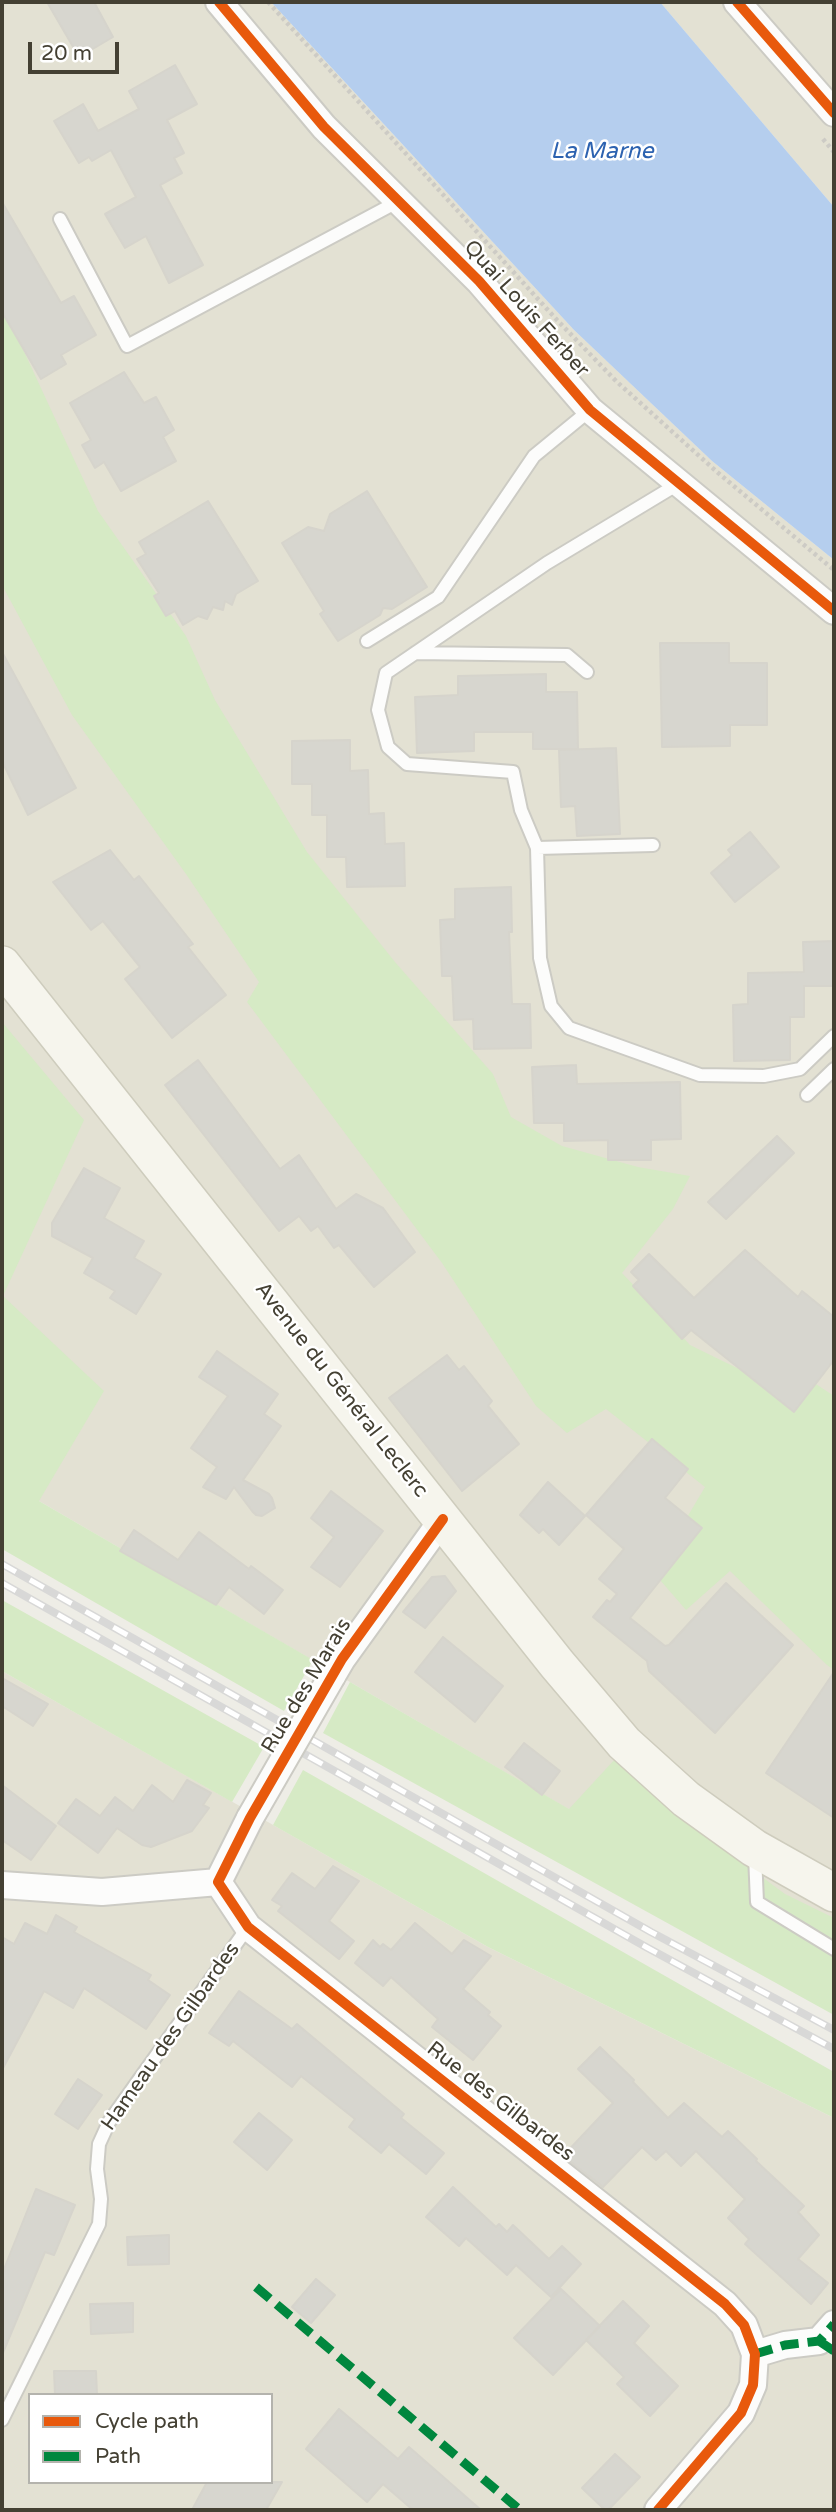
<!DOCTYPE html>
<html>
<head>
<meta charset="utf-8">
<style>
  body { margin:0 }
  #map { position:relative; width:836px; height:2512px; overflow:hidden; background:#eeede6; font-family:"Varela Round",sans-serif }
  canvas { display:block }
  .frame { position:absolute; inset:0; border:4px solid #444033; pointer-events:none }
  .legend { position:absolute; left:28px; top:2393px; width:245px; height:91px; box-sizing:border-box; background:#fff; border:2px solid #b4b3ad; margin:0; padding:9px 12px; list-style:none; font-size:21px; color:#444033 }
  .legend li { display:flex; align-items:center; gap:14px; height:35px }
  .legend b { width:35px; border:2px solid #b4b3ad }
  .scale { position:absolute; left:28px; top:42px; width:91px; height:32px; box-sizing:border-box; border:4px solid #444033; border-top:0; padding-left:9px; font-size:21px; line-height:24px; white-space:nowrap; color:#444033; -webkit-text-stroke:5px #fff; paint-order:stroke }
</style>
</head>
<body>
<div id="map">
<canvas width="836" height="2512"></canvas>
<div class="frame"></div>
<ul class="legend">
<li><b style="height:9px;background:#e8590c"></b>Cycle path</li>
<li><b style="height:9px;background:#00873e"></b>Path</li>
</ul>
<div class="scale">20 m</div>
</div>
<script>
const ctx = document.querySelector('canvas').getContext('2d');
ctx.lineJoin = 'round';
function fillPath(path, color) { ctx.fillStyle = color; ctx.fill(path, 'evenodd'); }
const shape = rows => new Path2D(rows.map(r => 'M' + r).join(''));
function trace(path, color, width, dash) { ctx.strokeStyle = color; ctx.lineWidth = width; ctx.lineCap = dash ? 'butt' : 'round'; ctx.setLineDash(dash || []); ctx.stroke(path); }
function write(font, color, halo, rows, align = 'center') {
  ctx.font = font + ' "Varela Round",sans-serif'; ctx.lineWidth = 5; ctx.setLineDash([]); ctx.textBaseline = 'middle'; ctx.strokeStyle = halo; ctx.fillStyle = color; for (const [text, x, y, turn = 0] of rows) {
    ctx.save(); ctx.translate(x, y); ctx.rotate((+turn || 0) * Math.PI / 180); ctx.textAlign = isNaN(turn) ? turn : align; if (halo) ctx.strokeText(text, 0, 0); ctx.fillText(text, 0, 0); ctx.restore();
  }
}
fillPath(shape([
  [2,2,271,2,574,330,712,461,834,560,834,1953,618,1838,39,1501,2,1484],
  [660,2,834,2,834,207],
  [2,1671,488,1947,834,2118,834,2510,2,2510],
  [30,2395,271,2395,271,2482,30,2482]
]), '#e3e1d3');
fillPath(shape([
  [2,304,98,511,186,636,215,700,307,852,395,962,493,1074,511,1117,562,1146,638,1167,690,1176,673,1209,622,1273,690,1345,737,1368,793,1369,834,1396,834,1670,827,1665,730,1571,686,1610,654,1573,705,1487,606,1409,567,1433,536,1406,442,1263,247,1002,259,982,186,874,72,715,2,585],
  [2,1022,84,1120,3,1296,104,1391,39,1501,313,1660,284,1711,2,1549],
  [2,1600,264,1747,232,1802,2,1671],
  [350,1682,569,1809,616,1758,713,1841,785,1894,834,1918,834,2015,323,1733],
  [303,1770,834,2072,834,2118,488,1947,273,1825]
]), '#d6eac5');
fillPath(shape([
  [271,2,660,2,834,207,834,560,712,461,574,330]
]), '#b5ceee');
const building = shape([
  [47,2,94,2,113,37,79,57,47,2],
  [175,65,197,104,167,120,184,153,174,158,182,173,160,185,203,265,169,283,146,236,125,248,105,214,136,197,111,150,92,161,89,157,79,163,54,121,83,104,98,131,139,109,129,91,175,65],
  [2,202,61,303,74,296,96,335,61,355,66,364,41,379,2,312,2,202],
  [124,372,144,403,156,397,174,430,163,437,176,461,121,491,104,462,95,468,82,445,91,440,70,403,124,372],
  [367,491,427,587,392,609,383,608,380,615,338,641,320,614,324,611,282,543,308,527,324,531,330,514,367,491],
  [208,501,258,581,236,594,232,605,225,601,223,610,213,607,207,619,198,616,183,625,175,611,166,616,154,596,159,593,137,559,146,554,139,542,208,501],
  [660,643,729,643,729,663,767,663,767,725,730,725,730,746,662,747,660,643],
  [2,652,76,788,28,815,2,761,2,652],
  [546,674,546,692,577,692,578,749,533,749,533,732,474,732,474,751,417,753,415,697,458,695,458,676,546,674],
  [350,740,350,771,368,770,369,814,384,813,385,844,404,843,405,886,347,887,346,857,327,857,327,815,312,815,312,784,292,784,292,741,350,740],
  [616,748,620,834,577,836,575,806,561,807,559,750,616,748],
  [750,832,779,867,735,902,711,873,732,855,728,850,750,832],
  [110,850,134,880,139,876,193,944,188,947,226,995,172,1038,125,979,140,967,103,921,91,930,53,882,110,850],
  [511,887,512,932,509,932,512,1004,530,1004,531,1048,474,1049,473,1019,454,1020,452,976,442,976,440,920,455,919,455,889,511,887],
  [834,941,834,986,804,986,804,1017,790,1017,790,1060,734,1061,733,1005,748,1004,748,973,804,972,803,942,834,941],
  [198,1060,280,1169,299,1155,336,1209,356,1194,383,1208,415,1252,374,1287,339,1245,334,1248,318,1226,311,1231,299,1216,279,1231,165,1085,198,1060],
  [576,1065,577,1084,680,1082,681,1139,651,1140,651,1160,608,1160,608,1140,564,1141,564,1123,534,1123,532,1067,576,1065],
  [777,1136,794,1153,726,1219,708,1202,777,1136],
  [84,1168,120,1188,104,1218,144,1241,134,1258,161,1274,136,1314,110,1298,115,1291,84,1273,93,1258,52,1236,52,1223,84,1168],
  [745,1250,798,1297,802,1291,834,1317,834,1360,794,1412,691,1330,682,1339,633,1286,639,1280,631,1272,649,1254,694,1298,745,1250],
  [217,1351,278,1394,264,1414,281,1426,243,1480,269,1494,272,1498,275,1508,262,1516,256,1515,252,1511,234,1487,226,1499,203,1487,217,1467,191,1448,228,1396,199,1377,217,1351],
  [447,1355,459,1370,464,1366,492,1401,488,1406,519,1444,462,1491,389,1398,447,1355],
  [652,1439,688,1469,665,1498,702,1528,630,1618,665,1646,669,1645,726,1583,793,1645,715,1733,649,1671,647,1661,593,1617,607,1600,610,1602,617,1594,599,1579,624,1549,586,1515,652,1439],
  [548,1482,585,1516,559,1545,543,1529,539,1533,520,1515,548,1482],
  [331,1491,383,1531,340,1587,311,1567,334,1537,311,1518,331,1491],
  [134,1530,178,1560,199,1532,249,1569,251,1566,283,1590,264,1614,229,1587,216,1605,120,1551,134,1530],
  [445,1576,456,1591,425,1628,403,1612,432,1577,445,1576],
  [443,1637,503,1686,475,1722,415,1672,443,1637],
  [834,1672,834,1818,766,1773,834,1672],
  [2,1678,48,1704,33,1726,2,1706,2,1678],
  [524,1743,560,1771,542,1795,505,1767,524,1743],
  [187,1780,211,1793,203,1805,209,1808,192,1831,151,1847,142,1845,117,1828,98,1853,58,1823,76,1799,100,1816,115,1797,133,1811,152,1785,173,1802,187,1780],
  [2,1785,56,1826,31,1860,2,1840,2,1785],
  [333,1866,359,1881,329,1921,354,1941,339,1959,278,1911,282,1906,272,1900,292,1873,315,1889,333,1866],
  [56,1915,77,1927,74,1932,151,1975,148,1980,170,1995,146,2029,84,1988,73,2008,44,1991,2,2070,2,1937,14,1944,25,1923,47,1934,56,1915],
  [415,1923,452,1954,464,1940,491,1956,463,1989,490,2012,488,2015,501,2026,473,2060,432,2027,438,2019,391,1977,383,1986,355,1963,373,1940,380,1947,383,1944,391,1950,415,1923],
  [239,1991,292,2029,297,2024,404,2114,401,2118,444,2153,426,2174,389,2144,381,2153,349,2127,355,2119,301,2076,292,2087,233,2041,229,2046,209,2033,239,1991],
  [600,2047,634,2080,633,2082,668,2118,684,2103,722,2137,728,2131,757,2159,756,2161,804,2206,798,2212,819,2235,798,2259,828,2283,811,2304,745,2244,749,2239,728,2218,745,2199,696,2151,681,2166,666,2151,656,2160,642,2147,603,2187,563,2156,613,2103,578,2069,600,2047],
  [78,2079,102,2095,78,2129,55,2114,78,2079],
  [259,2113,292,2140,267,2170,234,2142,259,2113],
  [453,2187,496,2227,499,2224,507,2232,513,2225,549,2259,562,2246,581,2264,551,2297,516,2265,507,2275,466,2238,459,2246,426,2217,453,2187],
  [36,2189,75,2205,54,2255,45,2252,2,2355,2,2274,36,2189],
  [169,2235,169,2264,128,2265,127,2237,169,2235],
  [316,2279,335,2295,311,2323,292,2307,316,2279],
  [561,2289,600,2326,553,2375,514,2338,561,2289],
  [623,2301,649,2326,634,2343,678,2386,650,2416,617,2384,624,2377,586,2340,623,2301],
  [133,2303,133,2332,91,2334,90,2304,133,2303],
  [54,2371,96,2371,97,2395,55,2395,54,2371],
  [339,2409,398,2459,409,2447,481,2510,413,2510,383,2484,367,2502,306,2449,339,2409],
  [615,2454,640,2477,608,2510,605,2510,582,2488,615,2454],
  [207,2482,282,2482,266,2510,192,2510,207,2482]
]);
fillPath(building, '#d7d6cf');
trace(building, '#d6d4cc', 2);
const lane = shape([
  [60,219,127,346,399,201],
  [678,484,547,563,386,673,378,710,388,747,407,764,513,772,521,810,537,848,540,958,551,1006,569,1028,700,1075,764,1076,800,1069,834,1036],
  [367,641,438,597,534,456,590,410],
  [415,653,567,655,587,672],
  [537,848,653,845],
  [807,1095,834,1069],
  [755,1855,757,1902,834,1949],
  [2,2420,99,2224,101,2199,97,2169,99,2144,109,2122,248,1927]
]);
const street = shape([
  [219,2,324,127,479,281,590,410,834,611],
  [737,2,834,113],
  [332,1676,342,1659,443,1519],
  [218,1882,248,1927,725,2304,744,2325,755,2354,753,2385,741,2413,658,2510],
  [218,1882,250,1818],
  [2,1885,102,1892,218,1882],
  [755,2354,785,2345,819,2341,834,2324]
]);
const secondary = shape([
  [2,965,557,1664,624,1743,686,1799,754,1848,834,1893]
]);
trace(lane, '#cccbc4', 16);
trace(street, '#cccbc4', 30);
trace(secondary, '#ceccbd', 40);
trace(shape([
  [268,2,557,320,616,381,717,472,834,570],
  [823,139,834,152]
]), '#cdcbc5', 4.5, [3.5, 3.5]);
trace(lane, '#fcfcfb', 12);
trace(street, '#fcfcfb', 26);
trace(secondary, '#f6f5ed', 37);
const rail = shape([
  [2,1564,651,1932,834,2030],
  [2,1583,646,1947,834,2049]
]);
trace(rail, '#d8d8d7', 8);
trace(rail, '#fff', 5, [16]);
const streetBridge = shape([
  [250,1818,332,1676]
]);
trace(streetBridge, '#cccbc4', 30, []);
trace(streetBridge, '#fcfcfb', 26);
trace(shape([
  [256,2287,520,2510],
  [819,2341,834,2351],
  [755,2354,785,2345,819,2341,834,2324]
]), '#00873e', 9, [18, 9]);
trace(shape([
  [219,2,324,127,479,281,590,410,834,611],
  [737,2,834,113],
  [443,1519,342,1659,250,1818,218,1882,248,1927,725,2304,744,2325,755,2354,753,2385,741,2413,658,2510]
]), '#e8590c', 10);
write('21px', '#444033', '#fff', [
  ["Quai Louis Ferber",526,309,48],
  ["Avenue du Général Leclerc",341,1390,52],
  ["Rue des Marais",307,1686,-59],
  ["Hameau des Gilbardes",171,2037,-55],
  ["Rue des Gilbardes",500,2102,38]
]);
write('italic 23px', '#2c62b0', '#fff', [
  ["La Marne",602,152]
]);
</script>
</body>
</html>
